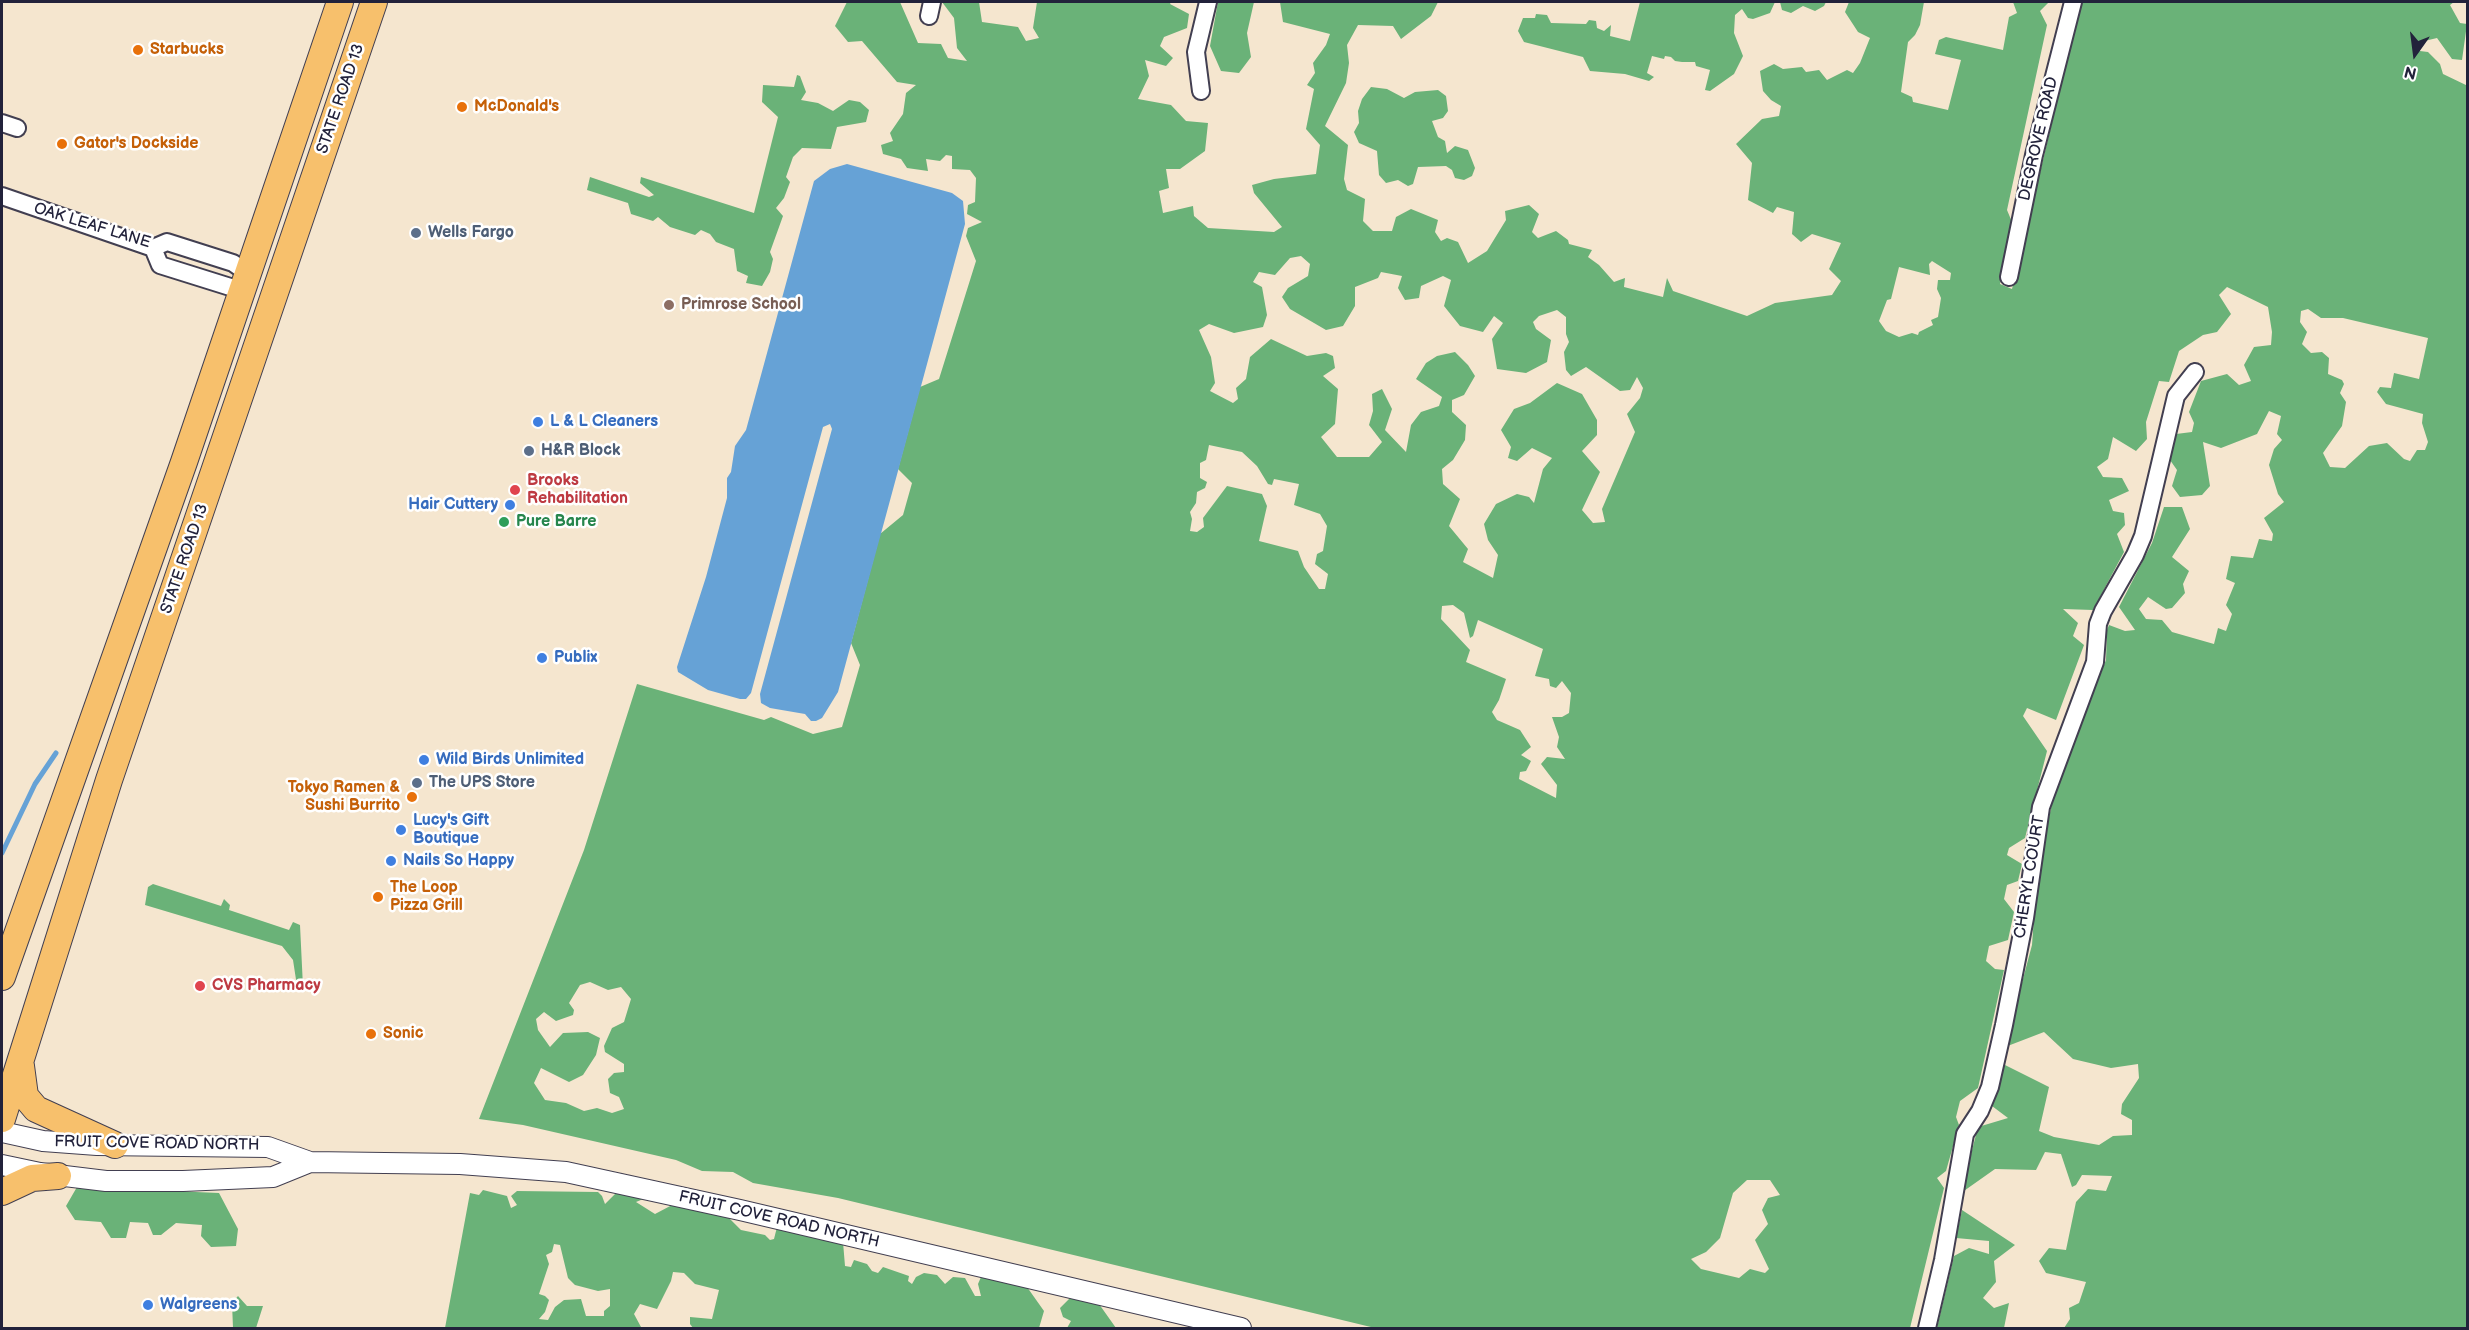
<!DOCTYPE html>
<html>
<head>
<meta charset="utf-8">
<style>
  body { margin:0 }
  #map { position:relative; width:2469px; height:1330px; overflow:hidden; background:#f5e6cf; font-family:"Balsamiq Sans",sans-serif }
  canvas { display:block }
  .frame { position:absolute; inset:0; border:3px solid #22223b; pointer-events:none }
  .north { position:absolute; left:2385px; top:24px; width:60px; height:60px; -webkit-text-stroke:4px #fff; paint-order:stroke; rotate:194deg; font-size:16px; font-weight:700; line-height:24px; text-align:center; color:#22223b }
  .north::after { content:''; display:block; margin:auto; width:21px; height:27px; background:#22223b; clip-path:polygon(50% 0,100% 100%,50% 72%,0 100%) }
</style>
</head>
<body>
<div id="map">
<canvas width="2469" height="1330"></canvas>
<div class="frame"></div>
<div class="north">N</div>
</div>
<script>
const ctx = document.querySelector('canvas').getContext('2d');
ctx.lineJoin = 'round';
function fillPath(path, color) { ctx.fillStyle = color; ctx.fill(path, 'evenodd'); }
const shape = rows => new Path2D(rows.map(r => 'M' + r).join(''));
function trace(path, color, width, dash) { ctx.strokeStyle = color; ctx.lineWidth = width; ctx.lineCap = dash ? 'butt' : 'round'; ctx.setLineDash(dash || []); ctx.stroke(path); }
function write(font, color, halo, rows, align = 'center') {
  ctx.font = font + ' "Balsamiq Sans",sans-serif'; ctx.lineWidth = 5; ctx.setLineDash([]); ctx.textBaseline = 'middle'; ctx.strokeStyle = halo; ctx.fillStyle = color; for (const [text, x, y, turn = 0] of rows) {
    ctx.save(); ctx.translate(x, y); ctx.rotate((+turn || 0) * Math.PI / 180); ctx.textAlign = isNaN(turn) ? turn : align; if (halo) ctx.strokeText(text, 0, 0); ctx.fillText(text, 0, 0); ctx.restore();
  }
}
fillPath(shape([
  [847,2,900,2,918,43,941,44,948,58,967,61,957,48,954,18,942,2,979,2,982,22,1018,27,1026,41,1039,38,1033,28,1037,2,1171,2,1170,4,1189,14,1187,28,1164,37,1160,46,1173,58,1166,66,1145,60,1149,76,1138,99,1171,105,1186,121,1208,123,1205,151,1180,169,1166,169,1169,188,1159,191,1163,213,1193,206,1194,216,1208,228,1274,232,1282,227,1254,193,1252,185,1274,179,1316,174,1320,145,1306,129,1314,89,1307,85,1315,73,1313,63,1326,45,1330,34,1283,22,1280,2,1438,2,1431,16,1401,39,1393,26,1358,25,1347,45,1349,63,1346,83,1325,126,1348,145,1344,179,1347,190,1365,199,1363,221,1373,231,1392,231,1396,217,1411,209,1438,220,1435,232,1441,241,1447,238,1458,242,1468,263,1487,251,1506,220,1505,211,1529,205,1539,214,1532,232,1538,238,1556,231,1568,240,1569,244,1592,250,1588,257,1599,265,1614,282,1625,278,1624,287,1663,297,1667,278,1673,291,1747,316,1775,303,1832,295,1841,281,1829,269,1841,243,1812,234,1801,242,1792,234,1794,212,1777,207,1773,213,1748,200,1752,163,1736,144,1762,119,1779,116,1781,106,1771,100,1763,91,1760,71,1774,64,1783,69,1802,67,1806,72,1819,70,1827,80,1847,70,1853,73,1860,63,1870,38,1858,32,1845,12,1849,2,1872,2,1873,3,1924,2,1920,25,1915,35,1908,42,1901,92,1912,97,1913,102,1948,110,1961,60,1935,54,1939,40,1946,37,2003,50,2009,17,2017,13,2013,2,2049,2,2040,11,2047,25,2007,210,2012,222,2000,284,2012,289,2081,2,2454,2,2450,5,2460,23,2467,24,2462,60,2452,59,2437,38,2416,43,2420,51,2428,52,2440,64,2443,74,2468,86,2467,1328,2064,1328,2070,1319,2069,1308,2079,1303,2086,1282,2046,1273,2039,1261,2049,1248,2066,1250,2076,1202,2088,1189,2106,1191,2112,1176,2082,1175,2076,1185,2072,1187,2061,1154,2045,1152,2036,1170,1995,1169,1961,1193,1978,1127,2008,1118,1992,1106,2003,1064,2049,1087,2039,1131,2054,1137,2099,1145,2113,1136,2132,1135,2132,1120,2121,1114,2122,1104,2139,1078,2138,1064,2111,1068,2073,1059,2044,1032,2005,1047,2032,945,2037,875,2055,789,2106,660,2107,630,2109,625,2125,631,2135,630,2119,607,2152,543,2164,507,2182,507,2190,529,2172,557,2189,571,2183,584,2185,593,2172,608,2166,609,2148,597,2139,609,2146,619,2162,620,2172,632,2214,644,2218,628,2226,631,2232,614,2226,605,2235,583,2226,579,2231,556,2253,558,2259,539,2272,541,2273,534,2264,518,2284,502,2278,494,2269,465,2274,449,2282,440,2277,434,2281,416,2269,411,2257,434,2221,448,2203,442,2210,486,2202,495,2180,497,2172,486,2177,470,2170,460,2176,434,2192,432,2194,423,2189,412,2201,381,2227,374,2239,385,2251,381,2244,365,2254,347,2271,345,2272,332,2268,307,2227,287,2219,295,2231,314,2217,332,2203,335,2179,351,2169,382,2159,381,2146,422,2147,439,2136,451,2113,437,2108,459,2097,467,2103,477,2122,478,2129,491,2109,500,2113,511,2124,513,2125,525,2117,534,2124,552,2093,610,2063,609,2078,623,2073,636,2084,645,2056,720,2027,708,2023,716,2047,751,2025,838,2009,848,2007,855,2022,864,2018,881,2007,885,2004,899,2014,912,2008,940,1989,946,1986,961,1995,969,2004,970,1978,1088,1960,1101,1956,1117,1959,1125,1946,1171,1937,1178,1944,1188,1910,1328,1375,1328,838,1198,753,1183,733,1172,702,1171,676,1160,523,1125,479,1119,584,850,637,684,764,720,771,717,813,734,842,727,860,665,851,643,880,534,903,515,912,483,898,469,920,387,939,379,976,261,966,236,968,228,982,222,967,214,968,205,975,202,976,178,970,170,952,169,952,156,946,155,940,161,926,159,928,171,907,168,901,159,883,154,881,145,893,141,890,133,903,114,906,93,916,85,897,82,862,41,848,42,835,26],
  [1301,256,1310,264,1308,276,1288,288,1282,297,1290,309,1326,330,1343,326,1355,306,1355,287,1378,278,1381,272,1402,276,1398,288,1405,300,1419,298,1421,286,1443,276,1451,280,1444,306,1460,326,1483,332,1494,316,1503,323,1492,339,1497,369,1526,373,1547,362,1551,340,1536,329,1533,322,1539,316,1557,310,1566,317,1566,334,1569,342,1564,352,1566,370,1571,376,1586,367,1620,391,1630,390,1637,377,1643,388,1640,398,1627,414,1635,432,1602,509,1605,522,1593,523,1582,510,1600,472,1582,451,1597,435,1597,420,1582,394,1557,383,1530,403,1514,409,1501,430,1511,447,1508,458,1517,461,1532,448,1552,458,1543,469,1534,503,1529,497,1517,494,1496,504,1484,524,1488,540,1498,555,1493,578,1463,562,1468,549,1449,526,1460,499,1443,484,1442,469,1453,460,1465,440,1466,425,1452,412,1452,400,1464,395,1475,376,1468,365,1455,352,1437,356,1426,363,1416,379,1442,397,1439,406,1421,412,1411,425,1406,452,1385,430,1392,409,1382,389,1372,394,1373,411,1369,425,1382,442,1369,457,1337,457,1321,437,1335,424,1338,389,1323,376,1335,368,1333,356,1326,353,1307,356,1271,339,1250,357,1246,379,1236,388,1238,399,1233,403,1210,391,1215,383,1211,357,1199,330,1209,324,1234,333,1263,327,1267,315,1262,287,1253,282,1259,272,1275,275,1290,258],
  [1932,261,1951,273,1950,280,1938,280,1937,289,1941,298,1938,317,1931,320,1933,325,1919,332,1918,335,1912,333,1899,337,1886,331,1879,321,1887,300,1891,299,1899,267,1930,275,1929,264],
  [2308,309,2321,318,2343,318,2428,338,2419,379,2394,373,2391,388,2380,387,2377,392,2386,404,2423,414,2422,423,2428,442,2425,450,2417,450,2410,461,2404,459,2387,443,2369,446,2345,468,2330,467,2323,453,2342,426,2346,402,2340,393,2344,384,2342,380,2328,374,2329,358,2322,352,2311,353,2302,344,2307,332,2300,322,2301,311],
  [1209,445,1242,452,1257,466,1268,484,1272,485,1274,479,1299,484,1294,505,1320,514,1327,526,1323,551,1317,554,1315,564,1328,574,1325,589,1319,589,1304,567,1298,551,1259,541,1267,506,1262,494,1227,486,1203,518,1204,527,1197,532,1190,531,1192,519,1190,512,1196,503,1197,492,1205,488,1207,482,1200,478,1200,463,1206,460],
  [1453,605,1464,613,1470,638,1473,636,1478,620,1543,649,1535,676,1549,679,1550,686,1556,688,1562,681,1571,693,1569,713,1562,717,1552,717,1559,737,1557,747,1565,759,1547,757,1541,764,1557,785,1556,798,1519,779,1520,772,1526,771,1531,761,1521,755,1531,747,1520,730,1497,720,1492,712,1499,700,1506,679,1466,662,1470,650,1441,619,1442,606],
  [590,982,608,990,621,987,631,999,624,1022,612,1028,604,1046,605,1052,624,1064,624,1072,614,1073,608,1079,610,1093,619,1097,624,1109,612,1113,597,1108,584,1111,566,1103,545,1100,534,1083,541,1068,569,1082,583,1075,596,1055,600,1038,588,1032,563,1033,550,1047,538,1030,536,1019,544,1012,556,1021,573,1015,574,1010,569,1003,580,985],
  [1747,1180,1770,1180,1780,1195,1768,1198,1762,1210,1768,1224,1755,1240,1769,1269,1765,1273,1750,1269,1739,1278,1701,1269,1691,1259,1706,1252,1720,1238,1733,1193],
  [1218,2,1254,2,1247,33,1251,57,1239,73,1221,71,1210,46],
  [1640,2,1775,2,1770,13,1753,19,1748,18,1742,9,1735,15,1734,33,1743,56,1734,74,1710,91,1705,90,1710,70,1696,66,1695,62,1682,62,1675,61,1671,57,1665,56,1664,59,1652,56,1647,73,1654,77,1649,81,1625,74,1590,71,1583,57,1524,42,1518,31,1523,18,1535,18,1536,14,1547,15,1551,23,1586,24,1589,20,1596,21,1597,28,1604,31,1611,25,1610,36,1630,41],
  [1780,2,1826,2,1824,6,1815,11,1803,6,1791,13,1782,10],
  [797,75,800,76,806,92,801,100,818,103,833,111,849,100,860,102,869,110,866,122,837,127,831,149,802,148,793,157,786,177,790,182,784,198,776,208,783,216,770,252,773,259,770,272,762,286,746,283,748,276,737,271,734,249,716,242,710,234,701,230,695,235,670,227,658,217,653,221,631,214,628,203,587,190,590,177,649,197,654,195,640,183,641,177,754,213,778,117,762,102,763,85,794,87],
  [1371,87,1387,89,1404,98,1415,92,1438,90,1446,96,1448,111,1443,118,1432,121,1438,137,1445,141,1447,153,1455,146,1468,150,1475,168,1472,176,1464,180,1455,178,1452,170,1446,166,1418,167,1413,184,1408,186,1398,180,1386,183,1379,175,1377,151,1359,143,1354,132,1359,123,1358,111,1362,99],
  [153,884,221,906,224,899,230,905,229,910,289,930,293,922,300,925,303,987,297,986,293,960,282,946,145,905,148,887],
  [77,1187,219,1193,238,1229,236,1246,211,1247,201,1236,202,1225,176,1223,161,1235,153,1235,148,1223,130,1222,126,1238,111,1238,101,1222,75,1220,66,1206],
  [483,1190,507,1196,511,1208,517,1205,511,1196,517,1191,598,1192,602,1196,605,1204,616,1193,648,1197,636,1202,655,1214,674,1204,727,1216,741,1230,765,1235,770,1240,774,1239,777,1227,843,1242,845,1266,851,1267,854,1260,867,1264,872,1271,878,1273,883,1267,909,1276,908,1281,912,1284,916,1277,924,1273,937,1275,945,1284,953,1277,965,1278,975,1296,981,1296,978,1284,981,1277,1027,1287,1044,1311,1039,1328,693,1328,690,1324,690,1317,712,1319,719,1290,695,1284,684,1273,673,1272,671,1281,657,1309,640,1304,634,1314,641,1327,646,1328,445,1328,470,1193,479,1195],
  [554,1244,560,1245,568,1278,575,1285,598,1291,610,1289,610,1306,604,1311,604,1316,586,1316,581,1299,564,1300,555,1307,548,1320,539,1319,545,1312,549,1300,545,1296,539,1294,549,1264,546,1255,552,1252],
  [1962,1210,2015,1245,1994,1261,1996,1282,1983,1298,1994,1308,2009,1303,2004,1328,1937,1328,1954,1256,1969,1248,1989,1254,1989,1241,1956,1238],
  [238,1296,247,1306,263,1306,256,1328,233,1328,232,1303],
  [1071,1297,1099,1304,1116,1328,1067,1328,1071,1321,1063,1317,1060,1308]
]), '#6ab278');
fillPath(shape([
  [847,164,952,193,963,201,965,224,838,692,822,718,816,721,811,721,805,714,770,708,761,703,760,694,832,429,830,424,823,427,751,693,746,699,740,699,708,690,678,672,677,667,706,577,727,498,727,478,731,472,735,446,746,430,814,181,830,169]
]), '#66a2d6');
trace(shape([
  [2,853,35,784,56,753]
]), '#66a2d6', 5);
const minor = shape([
  [929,16,932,2],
  [1201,91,1196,52,1208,2],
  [2,123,17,128],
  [2,196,153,248,167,242,233,263,249,274],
  [153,248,160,265,243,291],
  [2009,277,2034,155,2073,2],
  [1927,1328,1943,1260,1965,1134,1980,1111,1990,1087,2004,1025,2025,918,2041,807,2095,662,2098,624,2103,611,2135,555,2143,536,2176,396,2195,372]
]);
const tertiary = shape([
  [2,1132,43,1141,97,1145,268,1147,310,1162,460,1164,566,1172,740,1210,1241,1328],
  [2,1165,40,1173,106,1181,183,1181,273,1177,310,1162]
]);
const primary = shape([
  [2,977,184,462,340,2],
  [21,1066,25,1096,36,1109,115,1145],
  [2,1119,109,780,374,2],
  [2,1192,32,1178,58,1176]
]);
trace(minor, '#423f51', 20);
trace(tertiary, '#423f51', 22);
trace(primary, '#423f51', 28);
trace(minor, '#fff', 16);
trace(tertiary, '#fff', 20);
trace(primary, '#f7c06c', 26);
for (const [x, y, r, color] of [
  [138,50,6,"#e8710a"],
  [462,107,6,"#e8710a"],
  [62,144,6,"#e8710a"],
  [416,233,6,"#5c6f8a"],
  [669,305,6,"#8d6e63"],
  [538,422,6,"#3f7fe0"],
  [529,451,6,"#5c6f8a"],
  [515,490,6,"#e0444e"],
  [510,505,6,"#3f7fe0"],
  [504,522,6,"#2e9e5b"],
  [542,658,6,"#3f7fe0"],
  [424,760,6,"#3f7fe0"],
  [417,783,6,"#5c6f8a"],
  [412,797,6,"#e8710a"],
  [401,830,6,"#3f7fe0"],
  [391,861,6,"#3f7fe0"],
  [378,897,6,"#e8710a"],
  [200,986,6,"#e0444e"],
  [371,1034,6,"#e8710a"],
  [148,1305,6,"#3f7fe0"]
]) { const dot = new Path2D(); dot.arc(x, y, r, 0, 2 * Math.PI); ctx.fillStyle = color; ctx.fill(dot); trace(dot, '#fff', 2); }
write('bold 16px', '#c56008', '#fff', [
  ["Starbucks",150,50],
  ["McDonald's",474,107],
  ["Gator's Dockside",74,144],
  ["Tokyo Ramen &",400,788,"right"],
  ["Sushi Burrito",400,806,"right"],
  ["The Loop",390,888],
  ["Pizza Grill",390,906],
  ["Sonic",383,1034]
], 'left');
write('16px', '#22223b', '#fff', [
  ["STATE ROAD 13",341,99,-71],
  ["DEGROVE ROAD",2039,139,-77],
  ["OAK LEAF LANE",92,226,17],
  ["STATE ROAD 13",185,559,-71],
  ["CHERYL COURT",2030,877,-81],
  ["FRUIT COVE ROAD NORTH",157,1144,1],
  ["FRUIT COVE ROAD NORTH",779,1220,13]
]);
write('bold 16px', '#4e5e75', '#fff', [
  ["Wells Fargo",428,233],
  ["H&R Block",541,451],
  ["The UPS Store",429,783]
], 'left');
write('bold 16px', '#785e54', '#fff', [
  ["Primrose School",681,305]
], 'left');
write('bold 16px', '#366cbe', '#fff', [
  ["L & L Cleaners",550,422],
  ["Hair Cuttery",498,505,"right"],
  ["Publix",554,658],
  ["Wild Birds Unlimited",436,760],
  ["Lucy's Gift",413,821],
  ["Boutique",413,839],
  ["Nails So Happy",403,861],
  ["Walgreens",160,1305]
], 'left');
write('bold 16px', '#be3a42', '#fff', [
  ["Brooks",527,481],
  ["Rehabilitation",527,499],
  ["CVS Pharmacy",212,986]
], 'left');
write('bold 16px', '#27864d', '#fff', [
  ["Pure Barre",516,522]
], 'left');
</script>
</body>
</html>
